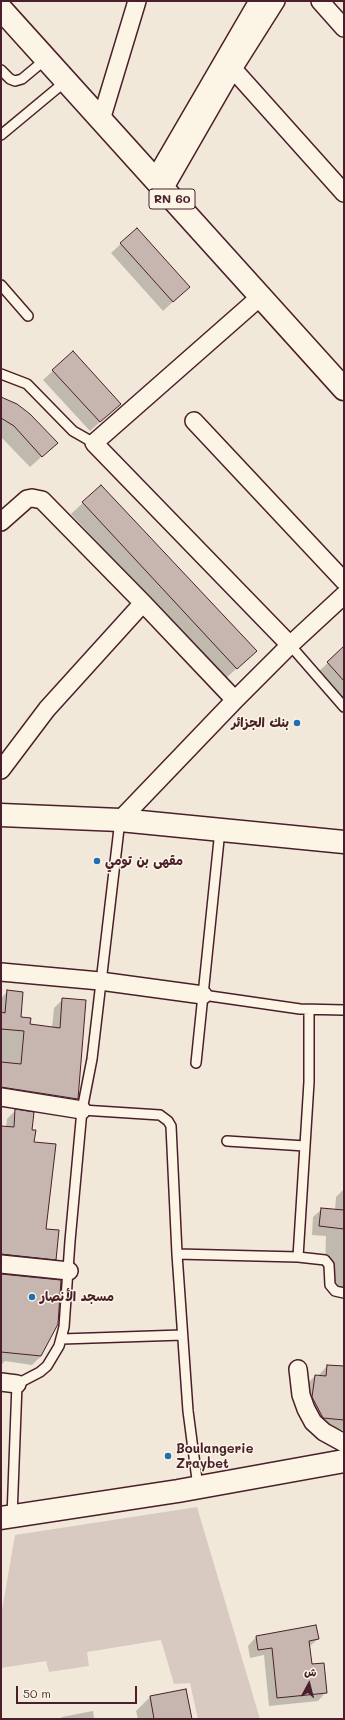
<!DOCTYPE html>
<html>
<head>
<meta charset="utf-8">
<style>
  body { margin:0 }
  #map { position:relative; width:345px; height:1720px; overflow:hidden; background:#f1e8da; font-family:Mali,"Playpen Sans Arabic",sans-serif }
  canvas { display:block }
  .frame { position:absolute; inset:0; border:2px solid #4a1f2b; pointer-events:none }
  .north { position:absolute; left:289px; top:1664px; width:40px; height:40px; -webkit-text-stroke:3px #fcf5e5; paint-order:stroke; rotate:7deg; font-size:11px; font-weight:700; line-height:16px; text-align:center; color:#4a1f2b }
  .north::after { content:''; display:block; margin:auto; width:14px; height:18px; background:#4a1f2b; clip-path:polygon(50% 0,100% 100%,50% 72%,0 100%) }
  .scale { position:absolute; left:16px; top:1686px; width:121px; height:18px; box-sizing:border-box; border:2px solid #4a1f2b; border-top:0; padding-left:5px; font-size:12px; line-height:14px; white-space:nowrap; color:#4a1f2b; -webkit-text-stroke:3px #fcf5e5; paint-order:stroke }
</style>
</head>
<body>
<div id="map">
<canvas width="345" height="1720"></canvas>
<div class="frame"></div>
<div class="north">ش</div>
<div class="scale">50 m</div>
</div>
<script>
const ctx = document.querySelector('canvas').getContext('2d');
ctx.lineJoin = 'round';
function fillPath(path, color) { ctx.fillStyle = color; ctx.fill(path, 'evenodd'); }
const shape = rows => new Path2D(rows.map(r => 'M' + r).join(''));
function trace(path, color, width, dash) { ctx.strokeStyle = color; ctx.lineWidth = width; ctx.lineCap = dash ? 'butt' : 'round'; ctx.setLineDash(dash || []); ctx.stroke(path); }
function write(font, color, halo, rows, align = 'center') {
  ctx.font = font + ' Mali,"Playpen Sans Arabic",sans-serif'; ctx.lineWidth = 3; ctx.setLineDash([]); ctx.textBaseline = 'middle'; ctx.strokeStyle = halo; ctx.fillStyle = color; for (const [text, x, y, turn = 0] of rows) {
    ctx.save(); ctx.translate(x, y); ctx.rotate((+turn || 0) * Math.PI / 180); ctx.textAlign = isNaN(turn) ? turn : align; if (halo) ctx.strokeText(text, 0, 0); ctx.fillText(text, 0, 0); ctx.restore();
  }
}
fillPath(shape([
  [197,1507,260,1719,198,1719,190,1683,174,1684,161,1640,87,1652,89,1666,49,1672,46,1661,1,1668,1,1616,15,1535]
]), '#d8cac0');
fillPath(shape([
  [137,229,189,287,163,311,111,253],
  [73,352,110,413,90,431,43,380],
  [1,398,57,443,30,467,1,437],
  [101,486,244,662,225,679,71,514],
  [344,648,344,702,317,673],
  [8,991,20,1018,29,1025,52,1028,54,1008,63,999,77,1099,68,1107,1,1097,1,998],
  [16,1110,31,1131,45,1230,55,1259,47,1268,1,1263,1,1127,6,1128,7,1119],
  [344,1189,344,1296,330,1294,328,1291,327,1273,325,1269,326,1236,312,1235,313,1217,322,1209,335,1210,336,1197],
  [1,1275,41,1356,32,1365,5,1361,1,1365],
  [327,1366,344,1367,344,1430,314,1427,306,1385,315,1376,318,1376],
  [256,1637,318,1639,309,1647,311,1666,326,1692,318,1701,269,1706,264,1655,250,1658,248,1646],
  [150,1697,191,1719,138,1719,136,1711],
  [93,1711,94,1719,60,1719,62,1717]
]), '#0003');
const building = shape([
  [137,228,190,287,173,302,120,243,137,228],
  [73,351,121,404,100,422,52,370,73,351],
  [1,397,17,404,30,414,58,443,42,457,14,426,1,418,1,397],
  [101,485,257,651,237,669,82,502,101,485],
  [344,646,344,681,327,662,344,646],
  [7,990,23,992,21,1017,31,1018,30,1024,60,1028,62,998,86,1000,78,1099,1,1087,1,1062,21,1064,24,1031,1,1029,1,1012,5,1013,7,990],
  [15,1109,34,1112,32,1130,36,1130,34,1142,56,1144,46,1229,59,1230,56,1260,1,1254,1,1126,14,1127,15,1109],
  [321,1208,344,1210,344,1229,319,1226,321,1208],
  [1,1274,61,1280,58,1324,41,1356,1,1352,1,1274],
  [327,1365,344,1366,344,1420,323,1418,312,1397,315,1375,326,1376,327,1365],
  [316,1625,319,1639,309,1641,312,1664,324,1663,327,1693,277,1698,272,1648,258,1650,256,1636,316,1625],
  [186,1689,192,1719,154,1719,150,1696,186,1689]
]);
fillPath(building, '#c7b6af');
trace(building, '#4a1f2b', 1);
const lane = shape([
  [1,70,10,79,15,81,22,79,46,59],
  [1,135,66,81],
  [1,285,28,316],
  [1,374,27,384,73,431,94,443],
  [290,645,344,707],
  [203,995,300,1009,344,1010],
  [196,1063,220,830],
  [82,1110,160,1115,168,1121,171,1126,177,1254],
  [227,1141,305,1146],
  [298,1257,309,1082,309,1010],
  [62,1339,182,1335],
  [198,1487,188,1411,177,1254,298,1257,325,1260,329,1265,330,1285,335,1291,344,1293],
  [12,1517,17,1384,40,1372,47,1366,59,1346,64,1327,70,1241,82,1110,92,1059,120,820]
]);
const street = shape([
  [320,1,344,28],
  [225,65,233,69,344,193],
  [101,120,137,1],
  [155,178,258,1],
  [164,189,233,69,276,1],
  [260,297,94,443,290,645],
  [194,421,344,581],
  [1,522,27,499,32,498,42,500,143,603,235,700],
  [1,770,47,709,143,603],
  [120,820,235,700,290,645,344,595],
  [1,972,100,981,203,995],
  [1,1097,82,1110],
  [1,1264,69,1271],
  [298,1369,301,1395,306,1409,313,1422,324,1432,344,1443],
  [1,1382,17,1384]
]);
const secondary = shape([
  [1,815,120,820,344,842],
  [1,1518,178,1491,344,1461]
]);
const primary = shape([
  [1,9,344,389]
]);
trace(lane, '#4a1f2b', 12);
trace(street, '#4a1f2b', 20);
trace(secondary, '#4a1f2b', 25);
trace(primary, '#4a1f2b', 25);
trace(lane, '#fcf5e5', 9);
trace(street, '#fcf5e5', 17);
trace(secondary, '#fcf5e5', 22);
trace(primary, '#fcf5e5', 22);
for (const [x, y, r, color] of [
  [297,723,4,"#1f6fb2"],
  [97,861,4,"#1f6fb2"],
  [32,1297,4,"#1f6fb2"],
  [168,1456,4,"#1f6fb2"]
]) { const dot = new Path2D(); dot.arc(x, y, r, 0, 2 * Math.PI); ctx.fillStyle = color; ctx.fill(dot); trace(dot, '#fcf5e5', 1.5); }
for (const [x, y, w] of [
  [172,199,46]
]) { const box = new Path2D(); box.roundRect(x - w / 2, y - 10, w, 20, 3); ctx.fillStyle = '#fcf5e5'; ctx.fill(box); trace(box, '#4a1f2b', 1); }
write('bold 12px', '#4a1f2b', null, [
  ["RN 60",172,199]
]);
write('bold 13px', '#4a1f2b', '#fcf5e5', [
  ["بنك الجزائر",289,723,"right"],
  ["مقهى بن تومي",105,861],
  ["مسجد الأنصار",40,1297],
  ["Boulangerie",176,1449],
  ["Zraybet",176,1464]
], 'left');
</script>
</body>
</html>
